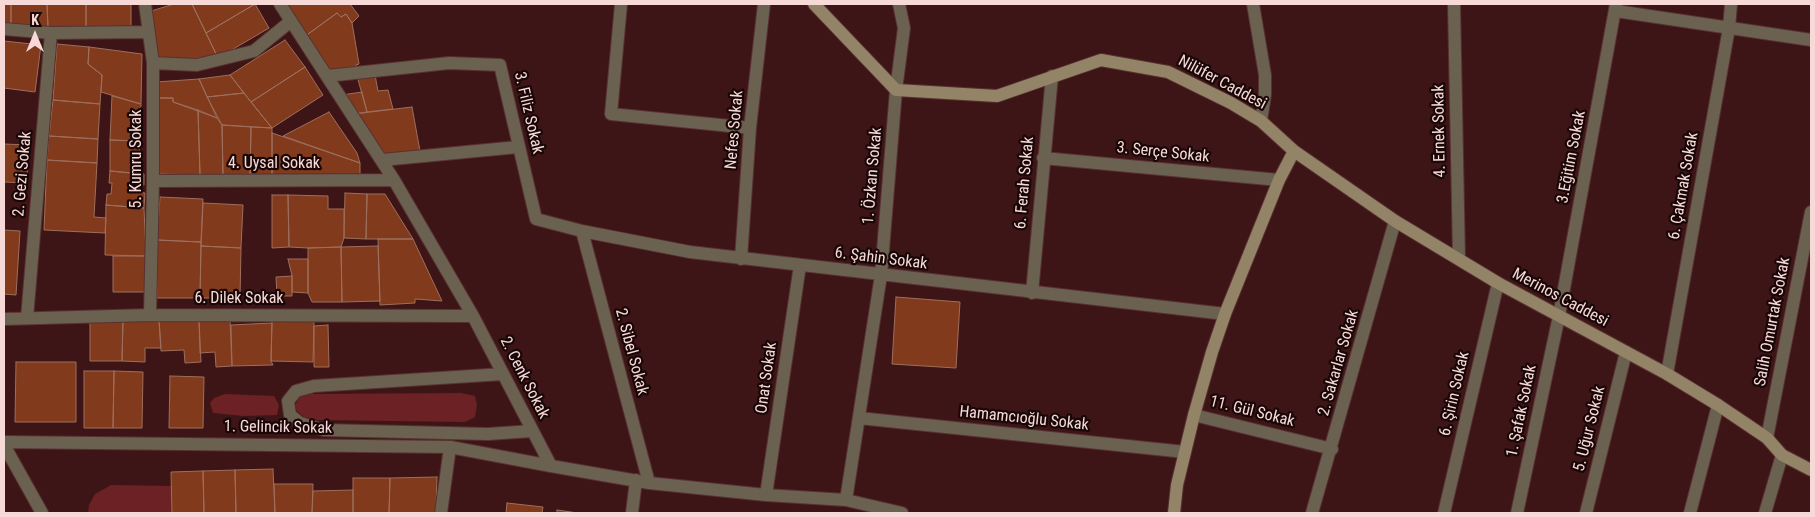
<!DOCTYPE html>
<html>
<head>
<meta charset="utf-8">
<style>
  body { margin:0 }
  #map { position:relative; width:1815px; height:517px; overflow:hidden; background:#3e1516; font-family:"Roboto Condensed",sans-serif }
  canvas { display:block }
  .frame { position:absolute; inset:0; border:5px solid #f7dad8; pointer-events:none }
  .north { position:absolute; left:10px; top:10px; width:50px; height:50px; -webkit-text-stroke:4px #190707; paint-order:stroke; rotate:0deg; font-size:14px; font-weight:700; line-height:20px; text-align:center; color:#f7dad8 }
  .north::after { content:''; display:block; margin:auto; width:18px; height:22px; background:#f7dad8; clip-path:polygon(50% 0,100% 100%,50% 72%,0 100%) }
</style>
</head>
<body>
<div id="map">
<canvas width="1815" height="517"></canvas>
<div class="frame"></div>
<div class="north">K</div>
</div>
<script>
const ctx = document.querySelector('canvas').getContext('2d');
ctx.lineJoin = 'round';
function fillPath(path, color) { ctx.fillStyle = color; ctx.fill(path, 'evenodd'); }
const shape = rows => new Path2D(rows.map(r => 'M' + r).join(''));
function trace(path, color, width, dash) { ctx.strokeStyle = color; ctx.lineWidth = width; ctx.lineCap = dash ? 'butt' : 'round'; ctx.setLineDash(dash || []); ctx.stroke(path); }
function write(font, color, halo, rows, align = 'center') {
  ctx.font = font + ' "Roboto Condensed",sans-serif'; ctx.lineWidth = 4.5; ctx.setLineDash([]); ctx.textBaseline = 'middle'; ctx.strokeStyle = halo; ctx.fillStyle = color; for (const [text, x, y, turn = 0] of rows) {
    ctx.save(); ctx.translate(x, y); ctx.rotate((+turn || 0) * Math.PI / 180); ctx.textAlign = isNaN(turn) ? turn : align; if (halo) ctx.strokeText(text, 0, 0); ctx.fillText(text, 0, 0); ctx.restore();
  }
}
fillPath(shape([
  [461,393,475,396,477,405,475,417,465,422,318,420,304,417,297,411,295,406,299,397,309,394],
  [225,394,274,396,279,405,277,415,244,416,213,413,210,403,214,398],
  [111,485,172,486,172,513,88,513,89,505,95,494]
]), '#6c2124');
const building = shape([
  [4,4,11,4,11,27,4,27,4,4],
  [11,4,47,4,48,27,11,27,11,4],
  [47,4,86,4,86,27,48,27,47,4],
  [86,4,131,4,131,27,86,27,86,4],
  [174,4,192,4,218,58,156,59,148,12,174,4],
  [192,4,255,4,206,33,192,4],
  [255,4,269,28,218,58,206,33,255,4],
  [283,4,350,4,359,16,352,23,346,14,341,17,337,13,304,37,283,4],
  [337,13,341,17,346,14,352,23,359,64,356,65,357,69,327,73,304,37,337,13],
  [285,40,305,67,251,102,230,75,285,40],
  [4,41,41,45,35,92,4,88,4,41],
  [57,44,89,47,88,64,102,75,100,104,53,100,57,44],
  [89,47,142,54,141,104,101,92,102,75,88,64,89,47],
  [305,67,323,95,272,128,251,102,305,67],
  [230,75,244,93,207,97,199,79,230,75],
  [375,75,378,91,388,90,393,109,367,112,357,76,375,75],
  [199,79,217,118,173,102,173,98,156,98,156,82,199,79],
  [362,92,367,112,354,114,342,95,362,92],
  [244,93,251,102,272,128,222,125,207,97,244,93],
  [112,96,141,104,139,141,110,140,112,96],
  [156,98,173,98,173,102,198,110,200,175,157,174,156,98],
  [53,100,100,104,98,139,49,136,53,100],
  [412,107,420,151,381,155,354,114,412,107],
  [198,110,217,118,222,125,223,176,200,175,198,110],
  [329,112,357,153,360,163,283,136,329,112],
  [222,125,251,127,250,177,223,176,222,125],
  [251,127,272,128,272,177,250,177,251,127],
  [272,133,360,163,360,177,272,177,272,133],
  [49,136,98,139,97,163,47,160,49,136],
  [110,140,139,141,140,174,110,171,110,140],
  [4,144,28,145,27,183,4,182,4,144],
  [47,160,97,163,94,217,106,218,105,233,44,230,47,160],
  [110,171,144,174,144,185,140,185,140,192,145,193,144,208,106,205,107,194,111,194,112,183,109,183,110,171],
  [345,193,367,194,366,239,344,238,345,193],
  [367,194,385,194,413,239,366,239,367,194],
  [272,195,288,195,289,247,272,248,272,195],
  [288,195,328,196,328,209,344,209,344,238,341,247,308,248,289,247,288,195],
  [160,197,203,199,201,242,157,240,160,197],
  [203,203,243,205,241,248,201,246,203,203],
  [106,205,144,208,146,256,105,255,106,205],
  [4,230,20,231,16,295,4,294,4,230],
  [378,239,413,239,442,301,415,299,415,303,380,305,378,239],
  [157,240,201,242,200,298,157,298,157,240],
  [201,246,241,248,240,298,200,298,201,246],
  [378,246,380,301,342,302,341,247,378,246],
  [341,247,342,302,312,302,308,293,308,248,341,247],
  [113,256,146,256,145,292,113,292,113,256],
  [288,259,308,259,308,293,292,292,292,276,288,259],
  [292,276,292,296,277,296,276,277,292,276],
  [896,297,960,302,956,368,892,364,896,297],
  [123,319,122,361,90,361,90,320,123,319],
  [123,319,159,320,161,348,145,348,145,362,122,361,123,319],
  [230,319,232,366,216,367,215,352,200,353,199,320,230,319],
  [159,320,199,320,201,362,185,363,184,350,161,351,159,320],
  [272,320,314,321,313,362,271,361,272,320],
  [272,323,271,361,273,365,232,366,231,325,272,323],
  [328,325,329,367,314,367,314,326,328,325],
  [16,362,76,362,76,422,15,422,16,362],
  [84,371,114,371,113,428,84,428,84,371],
  [114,371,143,372,142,428,113,428,114,371],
  [170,376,204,377,203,428,169,428,170,376],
  [273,469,275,513,236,513,235,470,273,469],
  [235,470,236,513,204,513,203,471,235,470],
  [203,471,204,513,172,513,171,472,203,471],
  [437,477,436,513,389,513,390,478,437,477],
  [353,478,390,478,389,513,353,513,353,478],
  [274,484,313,484,312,513,275,513,274,484],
  [353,490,353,513,312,513,313,491,353,490],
  [507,503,543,507,542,513,506,513,507,503],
  [557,510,578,513,557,513,557,510]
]);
fillPath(building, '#823a1c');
trace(building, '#9d6f5d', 1);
const minor = shape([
  [145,4,153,63,153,181,150,315],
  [280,4,394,180,473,316,551,466,649,483,766,495,846,500,902,513],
  [621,4,611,114,750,128],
  [1253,4,1265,75,1265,95,1261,121],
  [1454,4,1459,258],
  [1616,11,1811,40],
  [4,29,51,33,149,32],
  [153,63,197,65,254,51,291,21],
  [327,76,449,63,500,65,536,219,582,231,690,252,1225,314],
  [1043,158,1279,180],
  [382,160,518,147],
  [153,181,394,180],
  [582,231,649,483],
  [741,259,750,128,764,4],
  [1032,293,1052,76],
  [27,318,51,33],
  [4,319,150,315,473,316],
  [503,374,314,386,296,391,288,401,290,415,300,423,324,430,488,434,532,431],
  [1667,374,1729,28,1731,4],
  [1194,415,1332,449],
  [859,418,1185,452],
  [1767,438,1811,212],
  [4,442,450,447,551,466],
  [4,445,42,513],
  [766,495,800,265],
  [846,500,881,275,896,90,904,28,899,4],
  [441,513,450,447],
  [632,513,636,480],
  [1312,513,1395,221],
  [1444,513,1498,283],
  [1517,513,1559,316,1616,4],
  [1586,513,1626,352],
  [1690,513,1718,405],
  [1765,513,1782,455]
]);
const secondary = shape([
  [814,4,896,90,997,96,1101,60,1168,72,1231,103,1261,121,1294,151,1279,180,1225,314,1212,352,1194,415,1177,485,1174,513],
  [1294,151,1395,221,1498,283,1667,374,1718,405,1767,438,1782,455,1811,470]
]);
trace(minor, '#583131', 14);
trace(secondary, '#583131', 14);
trace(minor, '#6b6150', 12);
trace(secondary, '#938468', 12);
write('16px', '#f7dad8', '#190707', [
  ["Nilüfer Caddesi",1222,83,28],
  ["3. Filiz Sokak",528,113,77],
  ["Nefes Sokak",735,130,-85],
  ["4. Ernek Sokak",1440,131,-91],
  ["3. Serçe Sokak",1163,153,6],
  ["3.Eğitim Sokak",1572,157,-79],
  ["5. Kumru Sokak",137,159,-90],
  ["4. Uysal Sokak",274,164],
  ["2. Gezi Sokak",23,174,-85],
  ["1. Özkan Sokak",873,176,-85],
  ["6. Ferah Sokak",1025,183,-85],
  ["6. Çakmak Sokak",1684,186,-80],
  ["6. Şahin Sokak",881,259,7],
  ["Merinos Caddesi",1560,298,28],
  ["6. Dilek Sokak",239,299],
  ["Salih Omurtak Sokak",1773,322,-79],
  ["2. Sibel Sokak",631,352,75],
  ["2. Sakarlar Sokak",1339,363,-74],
  ["2. Cenk Sokak",524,378,63],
  ["Onat Sokak",767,378,-82],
  ["6. Şirin Sokak",1455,394,-77],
  ["1. Şafak Sokak",1522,411,-78],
  ["11. Gül Sokak",1252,412,14],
  ["Hamamcıoğlu Sokak",1024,419,6],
  ["1. Gelincik Sokak",278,428,1],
  ["5. Uğur Sokak",1590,429,-76]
]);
</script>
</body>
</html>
